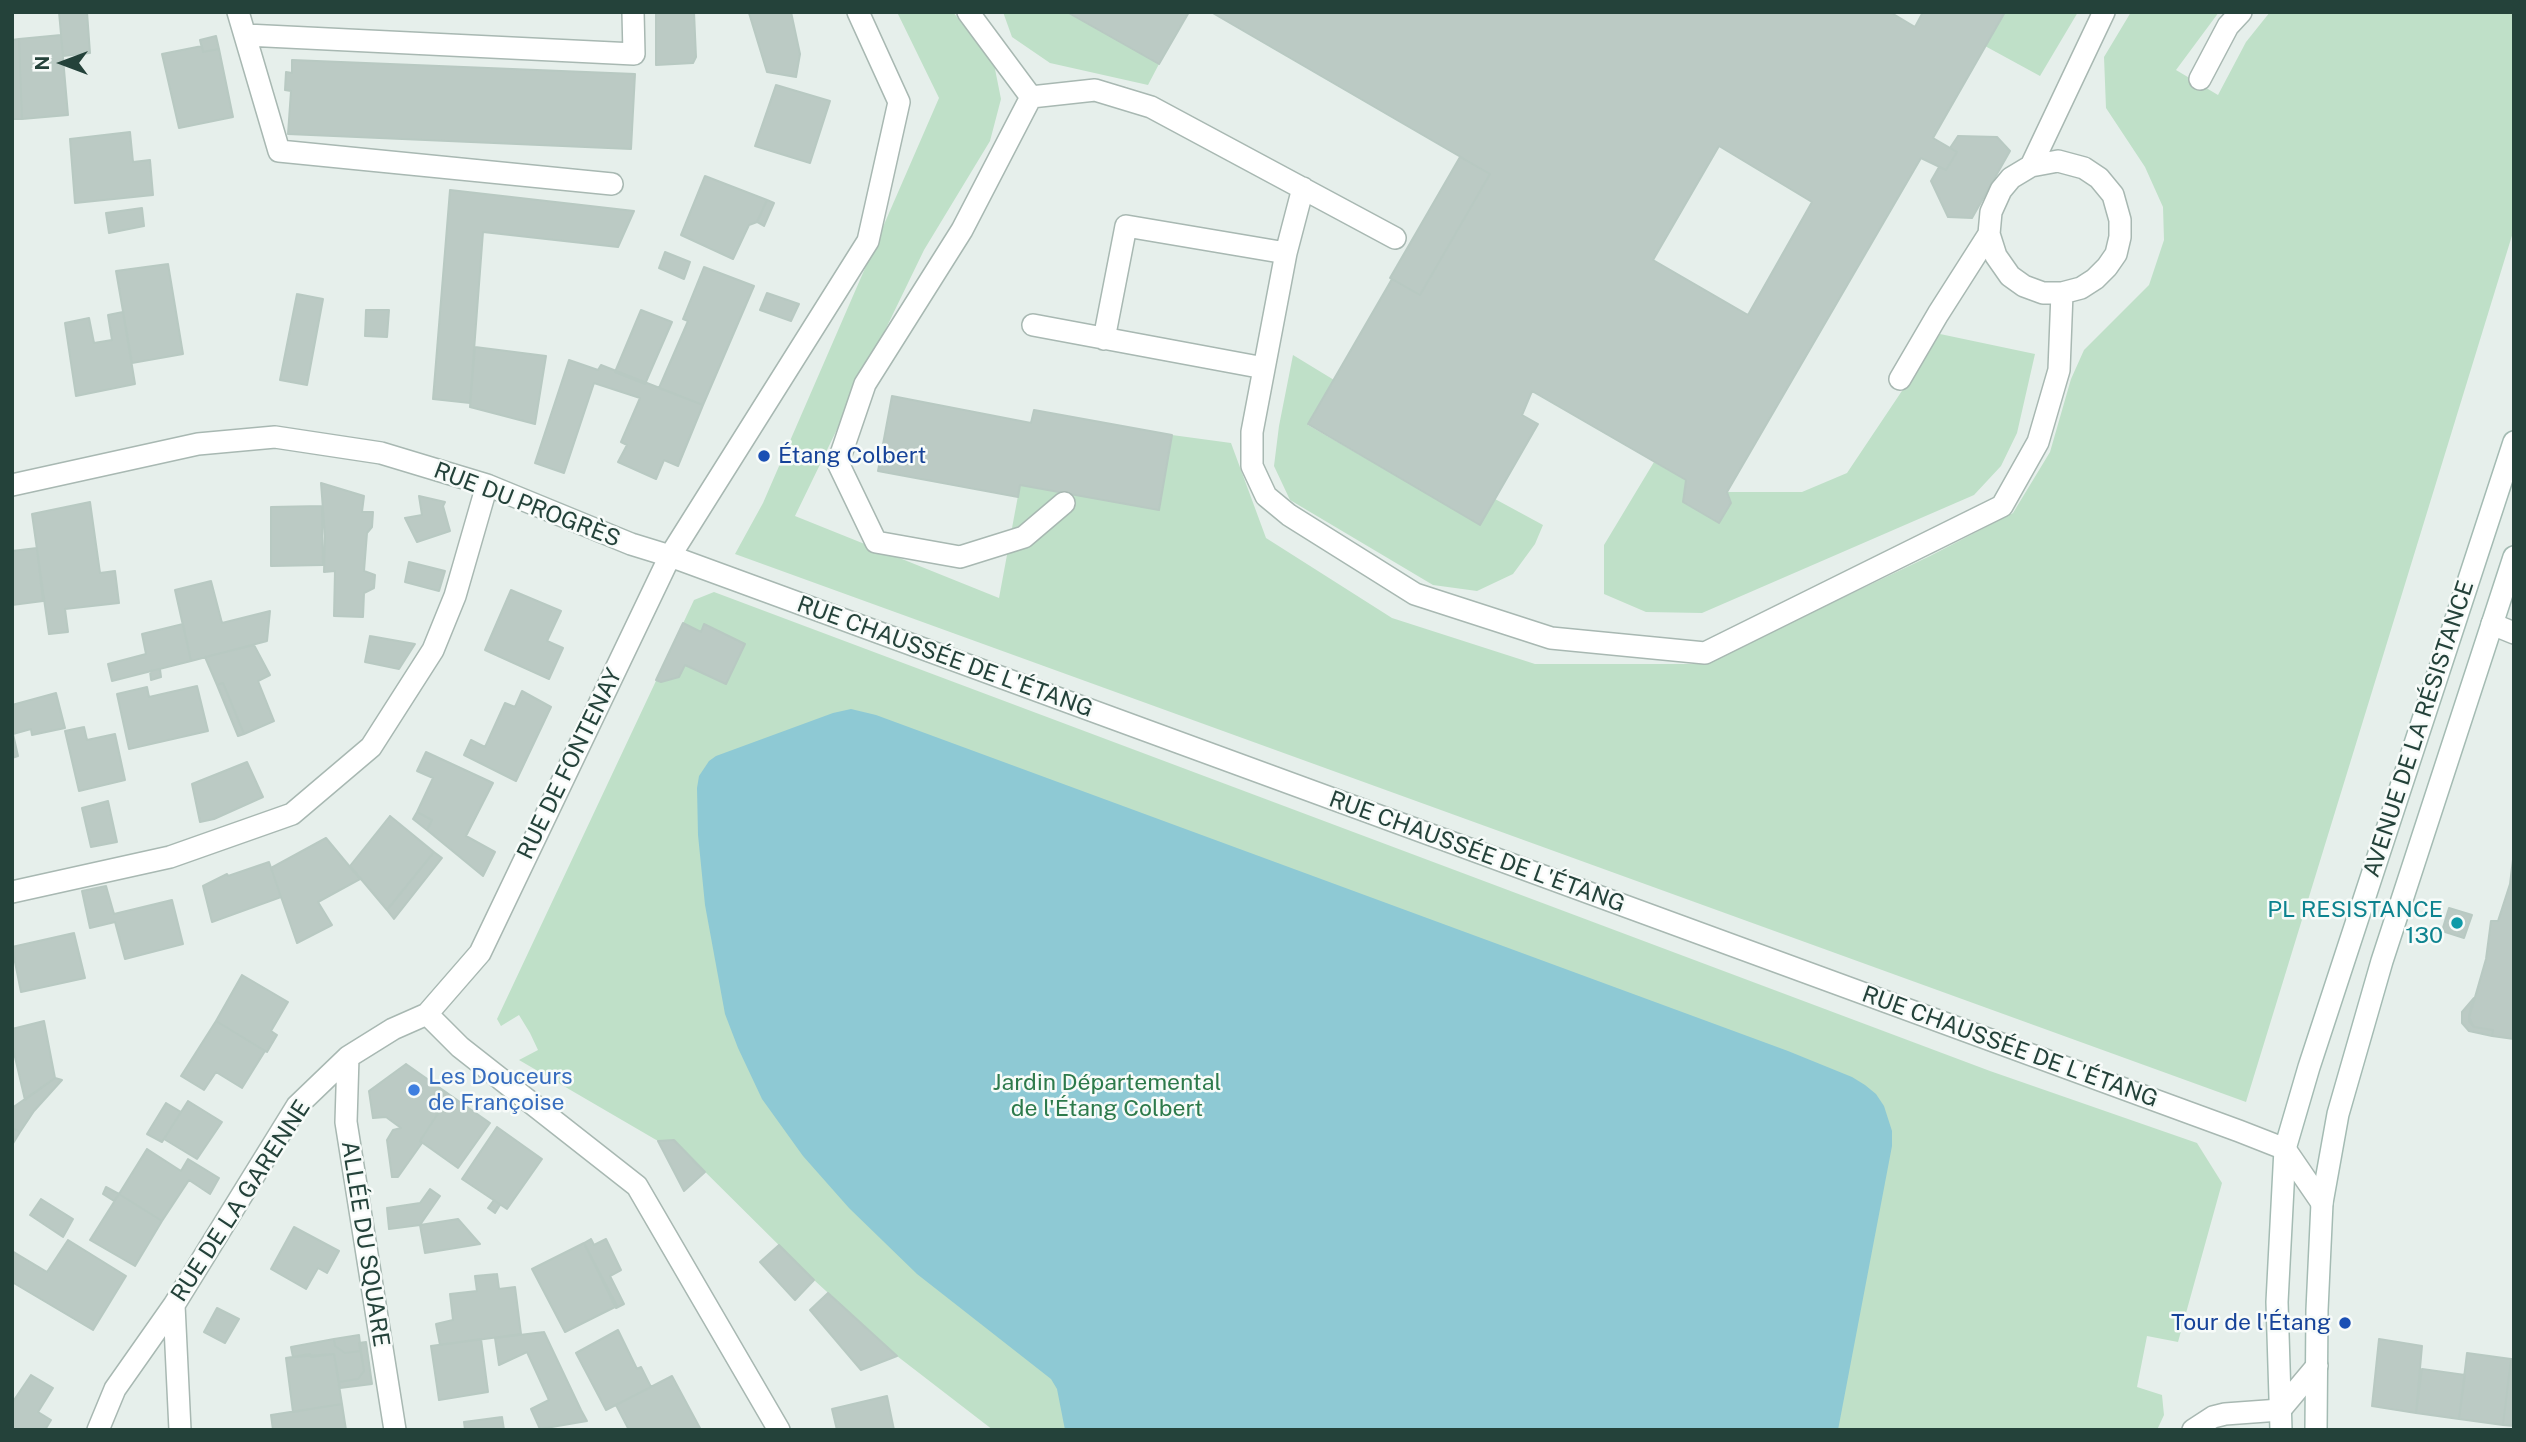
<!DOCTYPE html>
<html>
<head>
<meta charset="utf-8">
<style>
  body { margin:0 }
  #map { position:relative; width:2526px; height:1442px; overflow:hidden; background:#e6efeb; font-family:"Public Sans",sans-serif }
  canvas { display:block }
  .frame { position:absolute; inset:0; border:14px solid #24423a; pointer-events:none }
  .north { position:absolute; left:28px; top:28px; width:70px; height:70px; -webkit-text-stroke:5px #f7fbf9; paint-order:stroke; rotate:270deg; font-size:19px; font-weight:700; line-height:28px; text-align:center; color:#24423a }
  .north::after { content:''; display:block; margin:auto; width:24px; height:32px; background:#24423a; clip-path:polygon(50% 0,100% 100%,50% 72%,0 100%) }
</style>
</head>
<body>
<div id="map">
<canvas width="2526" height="1442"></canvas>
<div class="frame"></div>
<div class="north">N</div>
</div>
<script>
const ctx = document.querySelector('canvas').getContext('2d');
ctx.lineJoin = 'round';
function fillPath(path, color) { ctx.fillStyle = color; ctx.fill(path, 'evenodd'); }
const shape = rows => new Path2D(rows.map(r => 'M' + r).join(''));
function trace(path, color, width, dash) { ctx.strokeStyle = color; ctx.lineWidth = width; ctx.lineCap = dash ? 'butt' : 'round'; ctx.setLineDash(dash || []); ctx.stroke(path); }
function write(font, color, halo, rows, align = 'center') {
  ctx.font = font + ' "Public Sans",sans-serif'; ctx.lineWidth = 5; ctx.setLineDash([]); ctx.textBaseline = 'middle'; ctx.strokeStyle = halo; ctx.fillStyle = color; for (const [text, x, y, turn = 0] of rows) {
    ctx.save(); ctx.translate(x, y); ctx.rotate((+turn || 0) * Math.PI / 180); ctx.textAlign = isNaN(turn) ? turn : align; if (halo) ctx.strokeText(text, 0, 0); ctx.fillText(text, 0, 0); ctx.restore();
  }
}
fillPath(shape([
  [897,12,953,12,994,64,1001,99,990,141,924,250,795,516,999,598,1020,485,1158,510,1172,435,1231,443,1266,538,1392,618,1535,664,1704,664,1930,556,2013,513,2050,452,2071,379,2084,350,2149,285,2164,240,2163,207,2145,167,2106,108,2104,57,2131,12,2219,12,2176,70,2218,95,2246,42,2270,12,2514,12,2514,229,2246,1102,735,554,763,503,939,98],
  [1003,12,1067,12,1159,64,1148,85,1050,63,1012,37],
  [2005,12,2078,12,2040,76,1985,46],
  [1940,334,2035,354,2017,433,2001,466,1974,495,1702,613,1646,612,1604,594,1604,545,1654,462,1686,480,1684,502,1718,522,1731,503,1727,492,1802,492,1847,473],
  [1293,355,1334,380,1308,425,1480,524,1495,499,1543,525,1535,544,1513,574,1477,591,1433,585,1290,500,1274,466,1279,426],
  [714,592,1990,1071,2197,1143,2222,1183,2178,1342,2147,1336,2137,1387,2162,1395,2164,1415,2157,1430,993,1430,897,1356,814,1280,674,1141,658,1141,519,1060,538,1050,530,1033,519,1015,501,1026,497,1019,694,600]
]), '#bfe0c8');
fillPath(shape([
  [851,709,876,715,1788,1051,1852,1077,1865,1085,1876,1094,1884,1106,1892,1131,1892,1146,1838,1430,1065,1430,1057,1389,1051,1379,917,1274,849,1208,803,1156,762,1099,738,1048,725,1014,705,905,698,835,697,788,699,776,709,761,716,756,833,713]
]), '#8ec9d4');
const building = shape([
  [59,12,87,12,90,53,63,56,59,12],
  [656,12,694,12,696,57,693,63,656,65,656,12],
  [791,12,800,54,796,77,767,72,749,13,791,12],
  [1067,12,1189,12,1159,64,1067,12],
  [1211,12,1890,12,1915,27,1923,12,2005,12,1933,138,1957,152,1946,170,1921,158,1727,492,1731,503,1719,523,1683,502,1686,480,1532,391,1522,415,1538,424,1480,525,1308,424,1392,279,1420,295,1490,174,1211,12],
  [1719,146,1812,202,1748,315,1653,260,1719,146],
  [61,35,68,115,22,119,19,39,61,35],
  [216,36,219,49,203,52,200,40,216,36],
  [19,39,22,119,12,119,12,40,19,39],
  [202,46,203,52,219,49,233,117,179,128,162,54,202,46],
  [292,60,635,74,631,149,288,134,291,91,285,90,286,72,292,73,292,60],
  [776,85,830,101,810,163,755,146,776,85],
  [130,132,133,162,150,160,153,195,75,203,70,139,130,132],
  [1958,136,1997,137,2010,151,1972,218,1948,217,1931,181,1939,167,1946,170,1957,152,1950,148,1958,136],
  [1460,157,1490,174,1420,295,1390,278,1460,157],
  [705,176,767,200,757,222,749,225,733,259,681,235,705,176],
  [450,190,634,211,618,247,483,232,470,403,433,399,450,190],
  [767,200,774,203,764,226,757,222,767,200],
  [142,208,144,226,109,233,106,213,142,208],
  [665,252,690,262,684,279,659,268,665,252],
  [168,264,183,354,132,363,116,271,168,264],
  [704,267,754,286,703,405,659,388,688,321,683,319,704,267],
  [767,293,799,304,791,321,760,310,767,293],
  [297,294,323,299,307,385,280,380,297,294],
  [366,310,389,310,387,337,365,336,366,310],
  [641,310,672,322,645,384,615,372,641,310],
  [123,312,135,384,76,396,65,323,89,318,94,343,112,340,108,315,123,312],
  [475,347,546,356,535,424,470,407,475,347],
  [569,360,598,370,601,365,703,405,678,466,664,460,656,479,618,462,627,445,621,442,640,398,594,383,564,473,535,463,569,360],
  [892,396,1031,423,1034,410,1172,435,1159,510,1020,485,1018,497,878,471,892,396],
  [321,483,364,496,362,512,373,512,372,527,367,533,364,571,375,575,374,588,364,593,363,617,334,616,335,571,324,572,325,536,321,483],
  [419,496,445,502,443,506,450,531,417,542,405,518,422,515,419,496],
  [90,502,100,573,115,571,119,603,65,609,68,632,49,634,32,514,90,502],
  [322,506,323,565,271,566,271,507,322,506],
  [37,548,43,601,12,605,12,551,37,548],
  [409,562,445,571,439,591,405,582,409,562],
  [211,581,222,623,270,611,267,641,191,661,175,590,211,581],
  [511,590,561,611,547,641,563,648,549,679,485,650,511,590],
  [683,623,701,632,704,624,745,644,726,684,685,665,679,677,661,682,656,680,683,623],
  [183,624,191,661,112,681,108,664,146,654,142,634,183,624],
  [370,636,415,644,399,669,365,662,370,636],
  [254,645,270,675,258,681,274,721,244,734,223,683,217,685,205,657,254,645],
  [160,669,161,677,151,680,150,671,160,669],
  [223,683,244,734,238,736,217,685,223,683],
  [197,686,208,731,129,749,117,694,147,687,149,697,197,686],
  [522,691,551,707,516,781,464,755,471,740,485,747,505,703,515,707,522,691],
  [56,693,65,728,32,735,31,729,13,734,18,756,12,758,12,705,56,693],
  [84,727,87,740,115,734,125,780,79,791,65,731,84,727],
  [426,752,493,783,466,836,495,852,483,876,427,830,432,820,417,812,433,778,417,771,426,752],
  [247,762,263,797,214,819,200,822,192,784,247,762],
  [108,801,117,842,91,847,82,808,108,801],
  [417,812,432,820,427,830,413,819,417,812],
  [390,816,434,852,387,910,350,866,390,816],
  [326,838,360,879,318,902,332,925,297,943,271,868,326,838],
  [2514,851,2514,1039,2492,1036,2493,1030,2474,1027,2469,1018,2486,959,2491,921,2498,921,2510,884,2514,851],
  [434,852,442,858,394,919,387,910,434,852],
  [269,862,281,897,212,922,203,886,227,874,228,876,269,862],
  [106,886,114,914,172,900,183,944,125,959,115,922,90,928,82,891,106,886],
  [2449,908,2472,915,2464,938,2442,931,2449,908],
  [74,933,85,978,21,992,12,947,74,933],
  [242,975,288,1002,271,1031,277,1035,267,1052,216,1021,242,975],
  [2474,998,2469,1015,2469,1021,2474,1027,2493,1030,2492,1036,2469,1031,2462,1023,2462,1012,2474,998],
  [44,1021,55,1078,25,1100,12,1044,12,1029,44,1021],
  [216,1021,265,1051,242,1088,216,1072,204,1090,181,1076,216,1021],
  [406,1064,450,1095,420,1141,422,1143,398,1177,392,1177,387,1140,393,1130,401,1128,386,1117,373,1118,369,1091,406,1064],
  [55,1078,62,1080,34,1111,20,1132,12,1128,12,1108,55,1078],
  [450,1095,490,1123,458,1168,420,1141,450,1095],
  [188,1101,222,1122,197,1159,164,1139,188,1101],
  [166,1103,181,1112,162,1142,147,1134,166,1103],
  [497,1127,542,1159,507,1209,462,1179,497,1127],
  [12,1128,20,1132,12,1145,12,1128],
  [674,1140,705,1172,684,1191,658,1141,674,1140],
  [147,1149,181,1171,188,1159,219,1178,210,1194,189,1180,162,1221,119,1194,147,1149],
  [106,1187,119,1194,114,1201,103,1194,106,1187],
  [430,1189,440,1196,420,1225,389,1229,387,1208,420,1203,430,1189],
  [119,1194,162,1221,135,1266,90,1240,119,1194],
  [41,1199,73,1219,63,1237,30,1215,41,1199],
  [494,1200,500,1205,495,1213,488,1208,494,1200],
  [458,1219,480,1244,425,1253,420,1225,458,1219],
  [294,1227,339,1251,327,1273,318,1268,306,1289,271,1269,294,1227],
  [591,1239,594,1245,606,1239,621,1270,610,1276,624,1304,616,1308,584,1243,591,1239],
  [68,1240,126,1276,93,1330,12,1282,12,1251,47,1272,68,1240],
  [584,1243,617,1306,565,1332,532,1269,584,1243],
  [779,1245,814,1280,795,1300,760,1262,779,1245],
  [497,1274,499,1289,515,1287,521,1334,440,1345,436,1324,453,1320,450,1294,477,1291,475,1276,497,1274],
  [828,1293,897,1356,861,1370,810,1310,828,1293],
  [217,1308,239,1319,225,1343,204,1332,217,1308],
  [618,1330,637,1369,641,1367,651,1387,606,1410,576,1353,618,1330],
  [544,1332,581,1410,587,1421,540,1429,531,1409,549,1400,527,1352,499,1365,495,1338,544,1332],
  [359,1335,361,1351,345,1353,335,1346,334,1339,359,1335],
  [334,1339,335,1346,345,1353,361,1351,364,1371,358,1379,339,1382,334,1354,293,1357,291,1347,334,1339],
  [481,1339,488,1392,439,1400,431,1346,481,1339],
  [2379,1339,2422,1346,2416,1413,2372,1406,2379,1339],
  [366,1342,372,1384,340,1388,339,1382,358,1379,364,1371,359,1343,366,1342],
  [2467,1353,2511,1359,2503,1425,2459,1419,2467,1353],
  [310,1354,311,1357,334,1354,342,1404,293,1412,286,1358,310,1354],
  [2511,1359,2514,1359,2514,1426,2503,1425,2511,1359],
  [2422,1369,2465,1375,2459,1419,2416,1413,2422,1369],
  [31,1375,53,1388,38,1412,51,1420,45,1430,15,1430,12,1428,12,1403,31,1375],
  [672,1376,701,1430,629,1430,616,1405,672,1376],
  [887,1396,894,1430,837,1430,832,1409,887,1396],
  [342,1404,346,1430,273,1430,271,1415,342,1404],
  [502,1417,504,1430,465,1430,464,1422,502,1417]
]);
fillPath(building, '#bbcac4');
trace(building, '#b8c9c2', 2);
const service = shape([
  [238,12,279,151,612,184],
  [968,12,1031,97,962,230,865,384,838,463,876,542,960,557,1024,537,1064,503],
  [246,35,634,54,633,12],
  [2200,79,2228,26,2241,12],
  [1031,97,1095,90,1151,107,1395,238],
  [2031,166,2104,12],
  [1303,188,1286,253,1252,432,1252,466,1266,496,1289,515,1415,594,1551,638,1705,653,2002,506,2038,442,2059,370,2062,293],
  [1033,325,1264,368],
  [1104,339,1126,226,1286,253],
  [1900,379,1938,314,1989,234,1991,212,2001,190,2011,178,2031,166,2058,161,2084,168,2099,178,2113,195,2120,220,2120,237,2116,254,2107,267,2095,279,2081,288,2062,293,2043,293,2024,286,2010,276,1996,256,1989,234],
  [2492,624,2514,633]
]);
const minor = shape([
  [12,485,198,444,275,437,381,453,487,485,631,544,670,556,2239,1131,2285,1149,2322,1203],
  [12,892,170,857,292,814,371,747,433,650,455,596,487,485],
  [427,1014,460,1047,637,1186,779,1430],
  [348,1057,346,1122,395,1430],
  [174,1305,180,1430],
  [98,1430,115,1389,174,1305,297,1106,348,1057,393,1029,427,1014,480,953,670,556,868,241,899,102,858,12],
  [2193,1430,2213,1417,2225,1414,2280,1410,2317,1366]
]);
const secondary = shape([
  [2281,1430,2277,1302,2285,1149,2309,1067,2514,442],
  [2316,1430,2317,1310,2322,1203,2338,1114,2382,961,2514,557]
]);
trace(service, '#a8b8b2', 24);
trace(minor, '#a8b8b2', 24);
trace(secondary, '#a4bbb3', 24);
trace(service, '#fff', 21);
trace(minor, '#fff', 21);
trace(secondary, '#fff', 21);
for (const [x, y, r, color] of [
  [764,456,7,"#1a4fb4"],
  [2457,923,7,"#0f9aa8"],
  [414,1090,7,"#3f7fe0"],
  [2345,1323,7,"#1a4fb4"]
]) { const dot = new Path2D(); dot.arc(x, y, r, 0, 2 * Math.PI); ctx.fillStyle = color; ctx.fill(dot); trace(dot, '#f7fbf9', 2.5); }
write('23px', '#164399', '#f7fbf9', [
  ["Étang Colbert",778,456],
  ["Tour de l'Étang",2331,1323,"right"]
], 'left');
write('23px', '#24423a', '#f7fbf9', [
  ["RUE DU PROGRÈS",527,505,21],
  ["RUE CHAUSSÉE DE L'ÉTANG",945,657,20],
  ["AVENUE DE LA RÉSISTANCE",2419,729,-72],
  ["RUE DE FONTENAY",570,764,-64],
  ["RUE CHAUSSÉE DE L'ÉTANG",1477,852,20],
  ["RUE CHAUSSÉE DE L'ÉTANG",2010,1047,20],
  ["RUE DE LA GARENNE",241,1201,-57],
  ["ALLÉE DU SQUARE",365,1244,81]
]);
write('23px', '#0d838f', '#f7fbf9', [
  ["PL RESISTANCE",2443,910],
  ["130",2443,936]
], 'right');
write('23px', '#366cbe', '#f7fbf9', [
  ["Les Douceurs",428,1077],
  ["de Françoise",428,1103]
], 'left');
write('23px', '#2d7a4b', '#f7fbf9', [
  ["Jardin Départemental",1107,1083],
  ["de l'Étang Colbert",1107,1109]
]);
</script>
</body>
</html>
